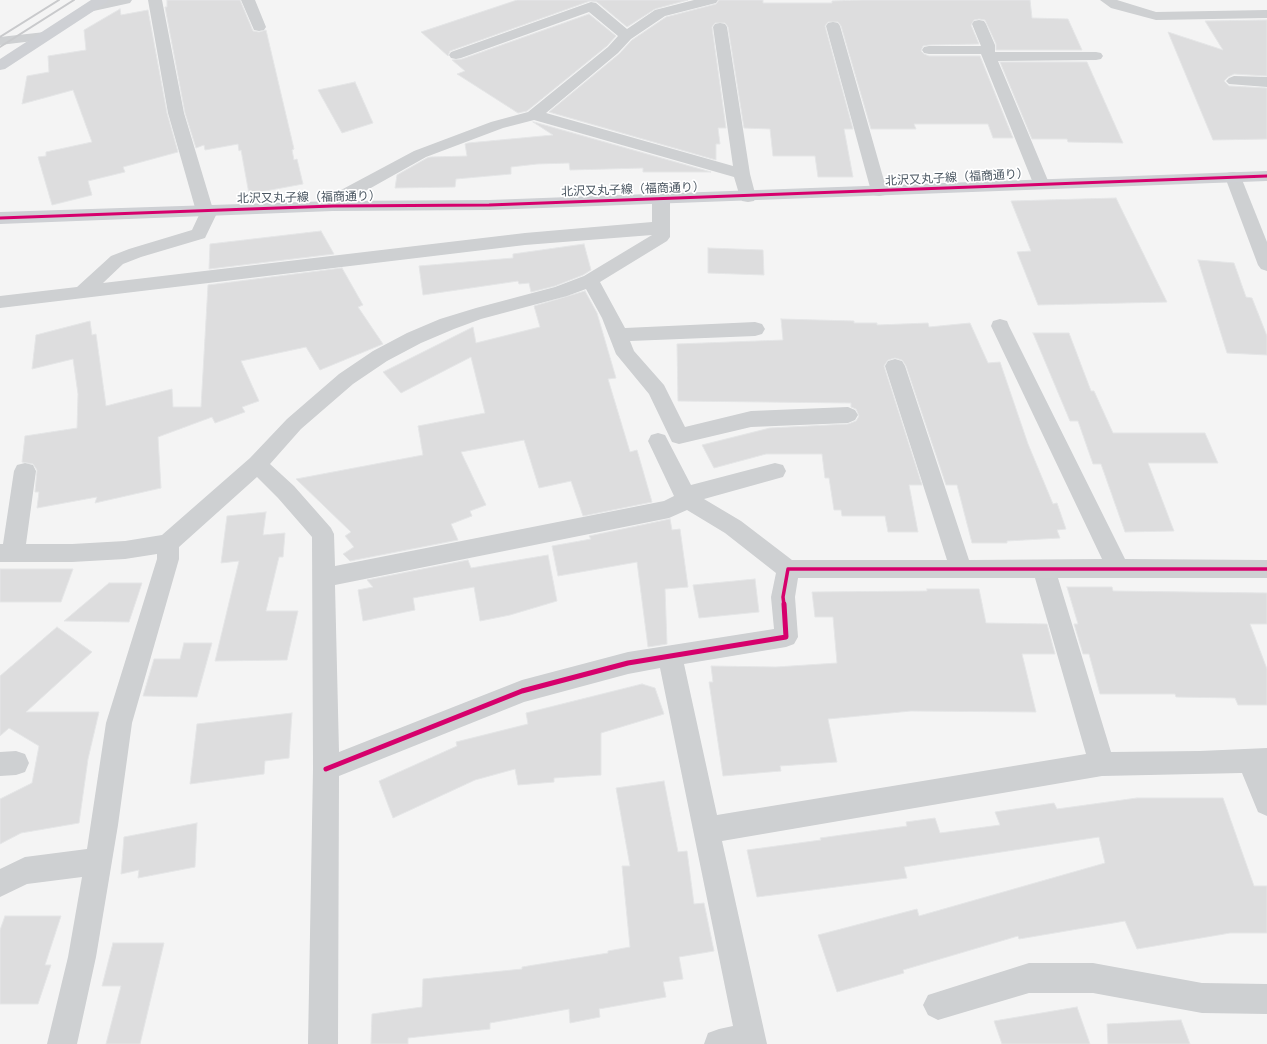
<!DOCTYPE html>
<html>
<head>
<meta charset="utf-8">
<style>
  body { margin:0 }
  canvas { display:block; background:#f4f4f4 }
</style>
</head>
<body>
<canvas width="1267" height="1044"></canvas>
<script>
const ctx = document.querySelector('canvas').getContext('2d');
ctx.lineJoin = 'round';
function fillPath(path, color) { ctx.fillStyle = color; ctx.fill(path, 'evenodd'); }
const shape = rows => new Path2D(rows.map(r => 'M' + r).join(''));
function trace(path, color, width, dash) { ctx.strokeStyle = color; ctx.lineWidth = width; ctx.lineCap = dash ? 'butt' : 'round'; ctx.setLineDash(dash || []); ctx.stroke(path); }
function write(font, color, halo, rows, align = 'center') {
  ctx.font = font + ' "Varela Round","Noto Sans JP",sans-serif'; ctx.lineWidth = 3.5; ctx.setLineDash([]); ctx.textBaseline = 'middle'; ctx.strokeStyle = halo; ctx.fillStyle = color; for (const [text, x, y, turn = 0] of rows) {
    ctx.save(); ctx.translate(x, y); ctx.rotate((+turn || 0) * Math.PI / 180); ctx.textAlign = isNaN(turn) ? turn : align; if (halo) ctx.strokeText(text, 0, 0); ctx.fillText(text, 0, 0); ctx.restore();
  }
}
const building = shape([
  [167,0,240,0,253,31,259,32,266,30,294,149,292,150,294,160,297,159,303,184,249,194,241,150,239,151,238,144,205,150,204,145,196,148,185,113,165,7,167,7,167,0],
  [517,0,688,0,655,9,627,27,597,2,590,1,450,51,448,56,421,32,517,0],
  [719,0,763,0,763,3,832,3,832,1,862,0,1030,0,1032,18,1068,19,1082,50,996,50,996,44,985,20,979,19,974,20,971,25,979,44,929,45,923,46,921,51,924,54,929,56,980,56,1013,138,993,138,988,124,914,124,916,129,871,129,841,26,838,22,828,22,825,26,853,129,844,129,853,177,818,177,815,156,773,156,770,129,744,128,728,27,725,23,715,23,712,27,726,128,718,128,720,144,716,144,716,160,549,112,619,54,632,40,666,17,716,4,719,0],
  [120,9,121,15,148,10,167,113,178,152,123,167,125,172,88,181,92,195,52,205,38,157,46,156,46,152,92,142,73,90,22,104,27,76,49,72,48,56,86,50,84,30,120,9],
  [589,14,616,36,607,46,527,111,518,113,457,74,465,71,452,60,462,59,589,14],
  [1267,20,1267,76,1234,74,1228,77,1224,81,1229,86,1267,88,1267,139,1213,140,1168,32,1223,50,1205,21,1267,20],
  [1000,62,1087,62,1123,143,1068,142,1067,139,1032,139,1000,62],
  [355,82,373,123,342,133,318,90,355,82],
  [533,122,534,122,711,172,643,172,643,168,570,170,569,163,537,164,511,167,511,174,456,179,455,187,395,188,397,175,427,158,431,157,467,156,465,144,468,143,553,135,533,122],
  [1116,198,1167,302,1038,305,1017,252,1031,251,1011,201,1116,198],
  [321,231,334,254,209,269,210,244,321,231],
  [584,244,591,270,583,275,555,286,531,292,529,283,519,284,518,281,423,295,419,266,513,258,513,254,584,244],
  [708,248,763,250,764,275,708,273,708,248],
  [1198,260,1234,263,1246,297,1252,298,1267,336,1267,355,1227,353,1198,260],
  [342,268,363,305,358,307,383,344,320,370,306,347,241,361,259,401,242,407,245,412,215,423,212,417,158,437,161,488,95,503,97,497,37,508,39,492,35,492,37,470,33,464,22,462,25,436,77,428,78,394,73,359,32,369,36,335,90,321,92,335,96,334,106,406,172,389,173,407,201,407,208,285,342,268],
  [585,291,597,313,616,378,608,379,630,452,637,450,652,502,583,516,571,481,539,488,524,440,461,452,486,505,470,511,472,516,451,524,458,540,350,561,343,554,354,547,345,536,351,532,296,479,423,455,418,426,485,413,471,357,401,393,383,372,473,327,476,343,540,327,534,306,585,291],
  [781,319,854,321,854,323,877,323,877,325,928,323,929,327,970,323,988,363,1000,362,1028,444,1053,504,1057,503,1066,529,1057,530,1060,538,1007,541,1007,543,972,543,957,485,946,485,906,366,902,360,895,358,888,360,884,366,922,485,909,485,918,532,888,532,885,516,842,516,841,510,834,510,829,478,825,478,822,454,766,454,714,468,702,445,770,428,848,424,856,421,859,416,856,409,851,407,851,403,678,401,677,344,783,340,781,319],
  [1033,333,1069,333,1091,391,1094,391,1113,433,1205,433,1218,463,1148,463,1174,531,1125,532,1101,464,1093,464,1078,421,1070,421,1033,333],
  [266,512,263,535,285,533,283,557,279,557,266,611,298,611,287,660,215,661,239,561,221,563,227,516,266,512],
  [670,519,672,530,680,529,688,587,665,589,667,644,648,647,637,562,558,576,552,546,591,539,589,536,670,519],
  [548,555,557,601,510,615,480,621,474,587,413,598,415,610,363,621,358,590,373,587,367,580,468,560,471,568,548,555],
  [0,569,73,569,61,602,0,602,0,569],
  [755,579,759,612,699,618,693,585,755,579],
  [109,583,142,583,129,622,64,621,109,583],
  [1067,587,1112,587,1113,591,1267,593,1267,624,1250,624,1267,669,1267,705,1238,705,1235,698,1176,697,1175,694,1100,694,1089,654,1083,654,1074,624,1078,624,1067,587],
  [927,589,979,589,986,623,1047,624,1055,654,1022,654,1036,712,911,711,828,719,837,762,780,766,781,771,723,776,709,682,713,682,711,666,776,667,837,663,833,617,815,617,812,592,927,591,927,589],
  [57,627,92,652,26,712,99,712,88,759,79,823,21,833,0,844,0,799,32,783,39,746,9,728,0,736,0,676,57,627],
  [184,643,212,643,197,697,143,696,154,659,180,659,184,643],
  [642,684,655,688,664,714,601,733,601,775,554,778,554,782,518,785,515,769,475,780,393,818,379,781,457,746,456,742,528,724,526,713,642,684],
  [292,713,289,758,265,761,264,774,190,784,197,724,292,713],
  [664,781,678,852,687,851,694,904,704,903,714,951,679,957,683,979,663,982,666,997,599,1009,600,1017,570,1023,569,1009,490,1023,490,1029,408,1038,408,1044,371,1044,372,1014,422,1007,423,979,522,969,522,967,608,953,608,951,630,947,622,866,630,866,616,788,664,781],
  [1137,798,1223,798,1254,886,1267,886,1267,933,1230,933,1137,949,1125,921,1019,939,1018,936,903,970,904,973,837,992,818,935,917,909,919,916,1105,863,1099,837,904,867,907,878,757,897,747,850,821,840,820,838,907,826,906,822,935,818,940,833,1000,825,995,812,1054,803,1057,809,1137,798],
  [197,823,195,867,138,878,139,870,121,874,124,837,197,823],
  [5,916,61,916,45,965,51,965,38,1004,0,1004,0,930,5,916],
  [113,943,164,943,140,1044,106,1044,121,986,102,986,113,943],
  [1077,1007,1090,1044,1002,1044,994,1021,1077,1007],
  [1181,1020,1190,1044,1108,1044,1107,1024,1181,1020]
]);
fillPath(building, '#ddddde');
trace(building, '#e5e6e7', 1);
fillPath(shape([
  [106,0,132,0,130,3,89,12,84,11,82,8,84,5,106,0],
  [148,0,162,0,184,113,212,206,215,207,218,211,205,238,141,257,123,264,103,283,525,233,652,222,652,199,655,195,661,194,667,195,670,199,670,237,667,241,600,282,625,328,755,322,762,324,765,329,762,334,755,336,630,341,634,351,664,385,685,427,751,411,848,407,855,410,858,415,855,420,848,423,751,427,679,444,672,442,649,394,616,354,602,318,586,289,567,296,481,319,454,329,421,343,387,361,353,384,301,429,270,464,294,486,331,528,334,534,335,566,664,501,674,496,648,441,651,435,658,433,665,435,691,485,775,463,783,465,786,471,783,477,704,499,741,521,792,560,947,560,885,366,888,361,895,359,902,361,905,366,969,560,1102,559,991,326,993,321,1000,319,1007,321,1009,326,1125,559,1267,560,1267,578,1058,578,1111,752,1200,751,1267,748,1267,816,1258,812,1242,773,1102,776,722,841,767,1044,704,1044,708,1033,719,1029,733,1026,660,668,628,674,524,702,339,776,338,1044,308,1044,313,769,312,537,278,498,257,477,179,547,179,559,132,723,118,825,96,957,77,1044,47,1044,68,957,82,877,27,884,0,897,0,869,25,857,87,849,106,723,157,559,157,554,125,559,72,562,0,562,0,544,3,544,14,471,17,465,25,463,33,465,36,471,26,544,72,544,125,541,162,535,250,458,287,419,339,374,373,351,407,333,440,319,476,308,555,287,584,276,652,235,525,245,0,308,0,296,77,287,111,256,129,249,192,230,199,215,196,211,168,113,148,0],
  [687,510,725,533,776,573,771,597,774,629,628,652,522,680,339,752,335,585,669,518,687,510],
  [798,578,1035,578,1086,754,717,815,684,664,786,647,794,644,798,637,795,597,798,578],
  [241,0,255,0,266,27,264,30,259,31,254,30,241,0],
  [694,0,718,0,716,3,665,16,631,39,618,53,546,113,733,166,713,27,715,24,720,23,725,24,727,27,750,174,756,197,754,201,748,202,742,201,740,197,734,177,534,120,503,128,426,157,353,198,339,210,333,211,327,210,324,206,341,190,414,151,491,122,528,112,608,47,618,36,589,12,461,58,456,59,451,58,449,55,451,52,591,2,596,3,627,29,655,10,694,0],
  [1100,0,1117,0,1156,12,1267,10,1267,18,1156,20,1111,8,1100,0],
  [979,20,984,21,986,24,995,45,995,52,1096,52,1101,53,1103,56,1101,59,1096,60,998,61,1049,183,1047,187,1041,188,1035,187,1033,183,981,54,929,54,924,53,922,50,924,47,929,46,981,46,972,24,974,21,979,20],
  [833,22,838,23,840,26,887,191,885,195,879,196,873,195,871,191,826,26,828,23,833,22],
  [45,32,50,33,52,36,50,39,0,45,0,37,45,32],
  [1234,76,1267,77,1267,87,1229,84,1226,81,1229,78,1234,76],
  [1233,172,1239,173,1241,177,1267,242,1267,271,1261,269,1258,265,1225,177,1227,173,1233,172],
  [16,751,25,754,29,763,25,772,16,775,0,776,0,752,16,751],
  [1029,963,1093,963,1202,983,1267,984,1267,1014,1202,1013,1093,993,1029,993,938,1020,928,1015,923,1005,928,995,1029,963]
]), '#ced0d2');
fillPath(shape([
  [91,0,108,0,106,3,5,69,0,70,0,59,91,0],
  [1267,171,1267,181,489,210,333,211,0,224,0,212,333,201,489,200,1267,171]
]), '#ced0d4');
trace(shape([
  [0,37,59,0],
  [0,47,74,0]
]), '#c9cacc', 2);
trace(shape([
  [0,218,333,206,489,205,1267,176]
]), '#d6006c', 3);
trace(shape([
  [784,605,783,597,788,569,1267,569]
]), '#d6006c', 3.5);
trace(shape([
  [326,769,522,691,628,663,786,637,784,604]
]), '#d6006c', 5);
write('12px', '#4a5661', '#fff', [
  ["北沢又丸子線（福商通り）",957,178,-3],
  ["北沢又丸子線（福商通り）",633,190,-2],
  ["北沢又丸子線（福商通り）",309,198,-1]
]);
</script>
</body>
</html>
